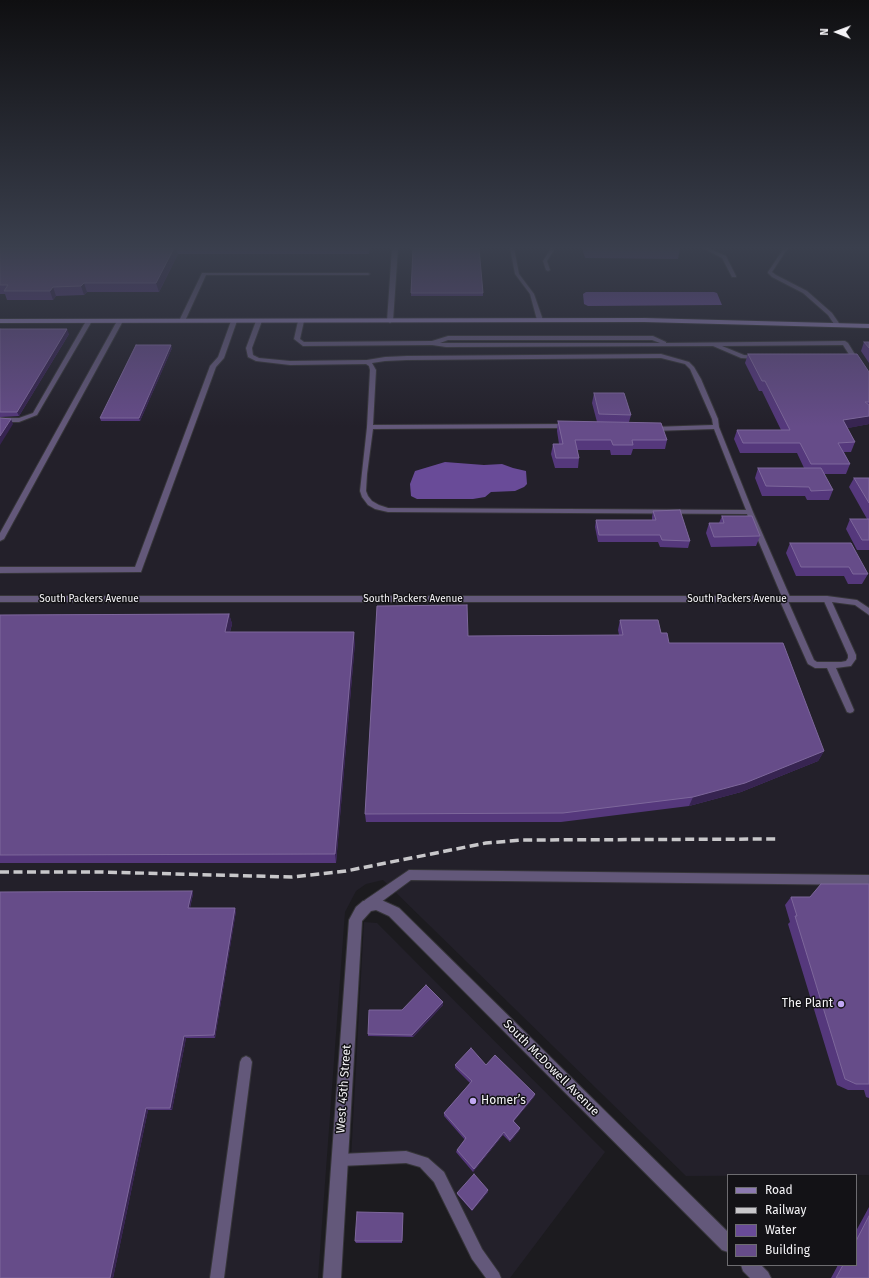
<!DOCTYPE html>
<html>
<head>
<meta charset="utf-8">
<style>
  body { margin:0 }
  #map { position:relative; width:869px; height:1278px; overflow:hidden; background:#1c1b1f; font-family:"Fira Sans",sans-serif }
  canvas { display:block }
  .legend { position:absolute; left:727px; top:1174px; width:130px; height:92px; box-sizing:border-box; background:#131216; border:1px solid #6d6c70; margin:0; padding:5px 7px; list-style:none; font-size:12px; color:#f5f4f7 }
  .legend li { display:flex; align-items:center; gap:8px; height:20px }
  .legend b { width:20px; border:1px solid #6d6c70 }
  .north { position:absolute; left:817px; top:12px; width:40px; height:40px; -webkit-text-stroke:3px #131216; paint-order:stroke; rotate:271deg; font-size:11px; font-weight:700; line-height:16px; text-align:center; color:#f5f4f7 }
  .north::after { content:''; display:block; margin:auto; width:14px; height:18px; background:#f5f4f7; clip-path:polygon(50% 0,100% 100%,50% 72%,0 100%) }
</style>
</head>
<body>
<div id="map">
<canvas width="869" height="1278"></canvas>
<ul class="legend">
<li><b style="height:5px;background:#8c7ab0"></b>Road</li>
<li><b style="height:5px;background:#c8c7ca"></b>Railway</li>
<li><b style="height:11px;background:#694b98"></b>Water</li>
<li><b style="height:11px;background:#664c89"></b>Building</li>
</ul>
<div class="north">N</div>
</div>
<script>
const ctx = document.querySelector('canvas').getContext('2d');
ctx.lineJoin = 'round';
function fillPath(path, color) { ctx.fillStyle = color; ctx.fill(path, 'evenodd'); }
const shape = rows => new Path2D(rows.map(r => 'M' + r).join(''));
function trace(path, color, width, dash) { ctx.strokeStyle = color; ctx.lineWidth = width; ctx.lineCap = dash ? 'butt' : 'round'; ctx.setLineDash(dash || []); ctx.stroke(path); }
function write(font, color, halo, rows, align = 'center') {
  ctx.font = font + ' "Fira Sans",sans-serif'; ctx.lineWidth = 3; ctx.setLineDash([]); ctx.textBaseline = 'middle'; ctx.strokeStyle = halo; ctx.fillStyle = color; for (const [text, x, y, turn = 0] of rows) {
    ctx.save(); ctx.translate(x, y); ctx.rotate((+turn || 0) * Math.PI / 180); ctx.textAlign = isNaN(turn) ? turn : align; if (halo) ctx.strokeText(text, 0, 0); ctx.fillText(text, 0, 0); ctx.restore();
  }
}
fillPath(shape([
  [0,248,869,248,869,1175,686,1176,383,880,366,884,356,891,345,912,318,1278,0,1278],
  [364,922,377,923,605,1152,510,1278,494,1278,424,1162,351,1159]
]), '#23202a');
fillPath(shape([
  [586,292,714,292,717,293,722,305,588,306,584,304,583,294],
  [445,462,484,465,502,464,513,468,526,471,527,484,524,487,515,491,491,492,485,497,473,499,417,499,411,496,410,484,415,471]
]), '#694b98');
const lane = shape([
  [510,248,514,248,519,274,534,294,543,320,542,321,537,320,530,294,515,274,510,248],
  [549,248,553,248,554,250,547,261,550,270,548,271,546,270,543,261,550,250,549,248],
  [703,248,708,248,726,256,736,276,736,277,732,277,722,258,703,248],
  [784,248,788,248,772,272,776,275,807,291,832,313,841,326,840,327,836,327,828,315,803,293,772,277,768,273,768,272,784,248],
  [202,273,368,273,370,274,368,275,206,275,185,321,180,322,179,321,202,273],
  [89,319,92,321,37,415,19,422,0,422,0,418,19,418,33,413,86,321,89,319],
  [120,319,123,321,4,539,0,541,0,533,117,321,120,319],
  [234,319,237,321,224,358,216,367,141,572,0,573,0,567,135,567,210,366,218,357,231,321,234,319],
  [259,319,262,321,252,348,253,355,259,358,290,361,367,360,385,357,407,356,661,354,689,362,694,367,701,379,718,419,719,427,753,512,791,599,788,601,814,660,817,662,841,662,846,661,848,658,848,655,823,599,824,597,827,596,857,600,869,608,869,615,855,605,832,602,856,655,856,659,851,666,836,668,854,710,853,712,850,713,847,712,827,668,815,668,808,664,807,662,779,599,782,597,747,514,388,512,375,509,368,505,362,497,360,491,367,427,370,370,369,366,366,364,290,365,256,361,248,357,246,348,256,321,259,319],
  [661,358,685,364,690,369,712,419,713,425,653,427,650,429,653,431,714,429,746,510,388,508,379,505,372,501,368,496,366,491,367,474,373,429,567,428,570,426,567,424,373,425,376,370,372,363,385,361,407,360,661,358],
  [301,319,304,321,300,339,304,342,432,341,448,336,653,336,666,342,666,343,845,341,848,343,869,377,869,383,866,381,843,345,722,346,744,355,759,356,760,357,757,359,741,358,713,346,446,347,432,345,303,346,294,339,298,321,301,319],
  [448,340,652,340,660,343,440,343,448,340],
  [409,870,869,875,869,885,411,880,373,908,369,909,365,908,364,904,365,900,409,870],
  [246,1056,250,1058,252,1062,224,1278,210,1278,240,1062,242,1058,246,1056],
  [406,1151,428,1158,444,1172,482,1249,499,1273,501,1278,486,1278,472,1259,434,1182,420,1167,406,1163,340,1166,336,1164,334,1160,336,1156,340,1154,406,1151]
]);
const street = shape([
  [392,248,398,248,393,321,390,323,387,321,392,248],
  [0,596,827,596,832,599,827,602,0,602,0,596],
  [377,898,399,908,728,1232,728,1252,722,1250,389,916,376,910,371,911,362,921,341,1278,323,1278,349,920,356,907,363,901,377,898],
  [741,1265,761,1265,768,1272,771,1278,750,1278,743,1271,741,1265]
]);
const secondary = shape([
  [644,318,869,324,869,328,644,322,0,323,0,319,644,318]
]);
trace(lane, '#363539', 2);
trace(street, '#363539', 2);
trace(secondary, '#363539', 2);
fillPath(lane, '#63587a');
fillPath(street, '#63587a');
fillPath(secondary, '#8c7ab0');
trace(shape([
  [0,872,101,872,292,877,346,871,486,843,523,840,777,839]
]), '#c8c7ca', 3.5, [9, 4.5]);
fillPath(shape([
  [0,248,374,248,370,248,369,254,178,254,159,292,87,292,84,295,56,296,53,300,7,300,5,294,0,294],
  [413,248,483,293,483,296,411,296],
  [582,248,680,248,678,259,585,258],
  [0,329,69,334,19,416,0,417],
  [864,342,869,342,869,363,861,351],
  [172,348,140,421,101,421,100,418],
  [748,354,869,372,869,424,847,428,855,442,851,452,844,452,850,464,846,474,824,474,833,490,829,500,807,500,805,496,762,496,755,478,758,468,804,468,797,453,740,453,734,439,737,430,781,430,762,391,759,391,745,363],
  [594,393,631,415,629,422,667,440,665,449,633,449,631,455,611,455,610,450,577,450,579,458,578,468,555,468,551,454,553,444,559,444,557,431,558,421,597,422,592,403],
  [854,478,869,478,869,550,857,550,846,529,850,519,867,519,849,487],
  [653,511,690,541,688,548,660,547,658,542,598,542,595,527,596,520,652,520,652,517],
  [722,516,760,536,756,546,711,547,706,533,709,523,719,523],
  [790,543,868,574,862,584,848,584,844,576,796,576,786,553],
  [229,614,232,624,230,632,355,642,336,863,0,863,0,615],
  [620,620,661,633,669,643,824,751,818,761,741,792,689,806,561,822,366,822,365,814,468,636,619,635,618,630],
  [869,884,869,1098,866,1097,864,1090,848,1090,837,1085,788,924,790,922,785,905,791,897,810,897],
  [192,891,193,894,190,908,236,911,215,1038,186,1038,172,1110,148,1110,113,1278,0,1278],
  [443,1002,443,1005,413,1037,368,1036,368,1034,402,1010],
  [455,1065,486,1065,535,1094,534,1097,514,1121,520,1128,519,1131,510,1142,503,1135,473,1172,456,1152,457,1150,465,1140,444,1116,444,1113,470,1083,455,1068],
  [488,1192,472,1211,457,1194,457,1193],
  [869,1207,869,1278,831,1278,838,1265,856,1265,856,1231],
  [403,1215,402,1243,356,1243,355,1241]
]), '#55387c');
fillPath(shape([
  [174,248,176,248,178,254,159,292,156,283],
  [84,283,87,292,84,295,81,286],
  [53,287,56,296,53,300,50,291],
  [67,329,69,334,19,416,17,412],
  [171,345,172,348,140,421,139,418],
  [869,416,869,424,839,430,843,420],
  [11,419,13,424,0,445,0,436],
  [229,614,232,624,227,642,225,632],
  [354,632,355,642,336,863,335,854],
  [824,751,818,761,741,792,689,806,693,797],
  [192,891,193,894,189,911,188,908],
  [235,908,236,911,215,1038,214,1035],
  [443,1002,443,1005,413,1037,412,1035],
  [184,1036,186,1038,172,1110,170,1108],
  [535,1094,534,1097,512,1123,513,1121],
  [146,1108,148,1110,113,1278,110,1278],
  [520,1128,519,1131,510,1142,510,1140],
  [504,1132,503,1135,473,1172,474,1169],
  [488,1190,488,1192,472,1211,472,1210]
]), '#372451');
const building = shape([
  [0,248,174,248,156,283,84,283,81,286,53,287,50,291,4,291,8,285,0,285,0,248],
  [413,248,479,248,483,293,411,293,413,248],
  [0,329,67,329,17,412,0,412,0,329],
  [864,342,869,342,869,348,864,342],
  [136,345,171,345,139,418,100,418,136,345],
  [748,354,857,354,869,372,869,402,865,402,869,405,869,416,843,420,855,442,838,443,850,464,811,464,800,443,743,443,737,430,790,430,765,381,762,381,748,354],
  [594,393,624,393,631,415,599,414,594,393],
  [0,418,11,419,0,436,0,418],
  [558,421,661,423,667,440,632,440,633,445,613,445,611,440,575,440,579,458,556,458,553,444,563,444,558,421],
  [758,468,821,468,833,490,811,491,809,487,766,486,758,468],
  [854,478,869,478,869,503,854,478],
  [680,510,690,541,662,540,660,535,599,535,596,520,656,520,653,511,680,510],
  [722,516,752,516,760,536,714,537,709,523,724,523,722,516],
  [850,519,869,519,869,540,862,540,850,519],
  [790,543,851,543,868,574,853,574,849,567,801,567,790,543],
  [467,605,468,636,623,635,620,620,658,620,661,633,667,633,669,643,783,643,824,751,745,783,693,797,563,813,365,814,377,606,467,605],
  [229,614,225,632,354,632,335,854,0,855,0,615,229,614],
  [821,884,869,884,869,1084,856,1084,845,1079,795,916,797,916,791,897,810,897,821,884],
  [192,891,188,908,235,908,214,1035,184,1036,170,1108,146,1108,110,1278,0,1278,0,892,192,891],
  [426,985,443,1002,412,1035,368,1034,369,1010,402,1010,426,985],
  [471,1048,486,1065,495,1055,535,1094,513,1121,520,1128,510,1140,504,1132,474,1169,457,1150,466,1138,444,1113,472,1081,455,1065,471,1048],
  [474,1174,488,1190,472,1210,457,1193,474,1174],
  [357,1212,403,1213,402,1241,355,1241,357,1212],
  [869,1216,869,1278,836,1278,843,1265,856,1265,856,1241,869,1216]
]);
fillPath(building, '#664c89');
trace(building, '#7d679b', 1);
const sky = ctx.createLinearGradient(0, 0, 0, 427);
sky.addColorStop(0, '#0f0f11');
sky.addColorStop(0.58, '#3a3f4d');
sky.addColorStop(1, '#3a3f4d00');
ctx.fillStyle = sky;
ctx.fillRect(0, 0, 869, 427);
for (const [x, y, r, color] of [
  [841,1004,4,"#c1a8f3"],
  [473,1101,4,"#c1a8f3"]
]) { const dot = new Path2D(); dot.arc(x, y, r, 0, 2 * Math.PI); ctx.fillStyle = color; ctx.fill(dot); trace(dot, '#131216', 1.5); }
write('10px', '#f5f4f7', '#131216', [
  ["South Packers Avenue",89,599],
  ["South Packers Avenue",413,599],
  ["South Packers Avenue",737,599]
]);
write('12px', '#f5f4f7', '#131216', [
  ["The Plant",833,1004],
  ["Homer’s",481,1101,"left"]
], 'right');
write('12px', '#f5f4f7', '#131216', [
  ["South McDowell Avenue",551,1068,45],
  ["West 45th Street",344,1089,-86]
]);
</script>
</body>
</html>
